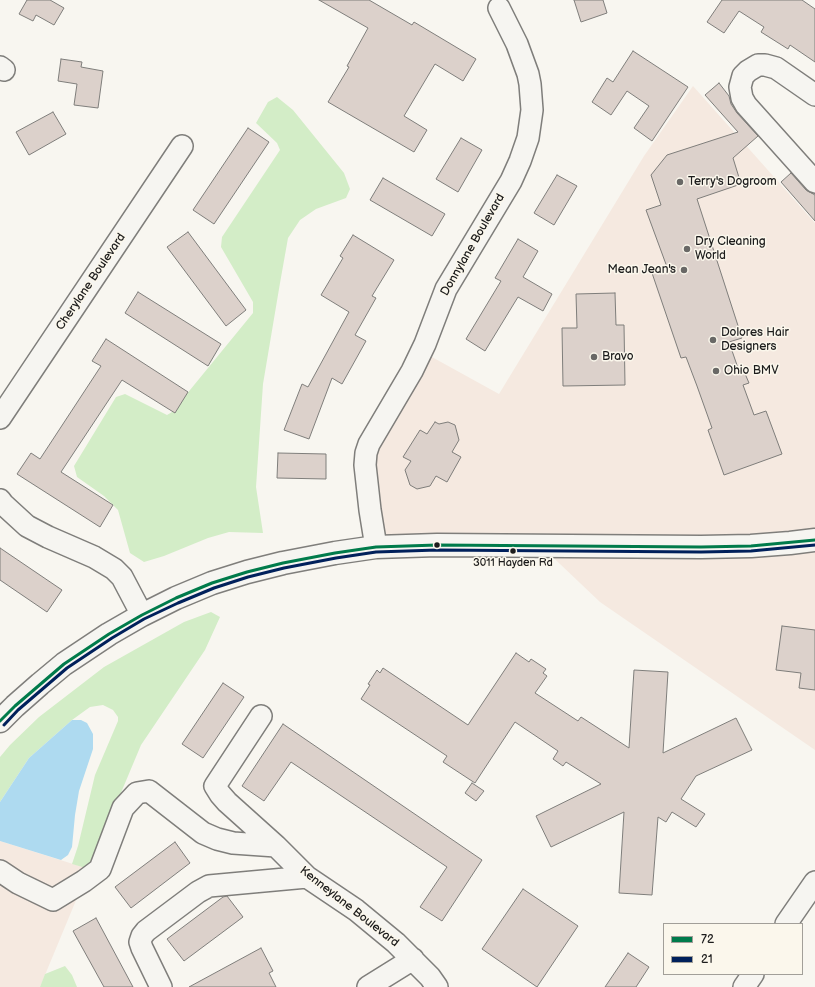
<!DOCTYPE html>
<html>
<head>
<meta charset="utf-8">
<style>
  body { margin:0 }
  #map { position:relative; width:815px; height:987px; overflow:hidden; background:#f8f6f0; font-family:"Balsamiq Sans",sans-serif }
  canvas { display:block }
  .legend { position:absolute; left:663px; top:923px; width:140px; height:52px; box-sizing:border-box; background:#fbf7ec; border:1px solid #a29f99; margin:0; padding:5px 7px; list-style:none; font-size:12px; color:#1c1c1c }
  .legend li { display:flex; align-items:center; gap:8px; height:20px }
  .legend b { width:20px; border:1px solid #a29f99 }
</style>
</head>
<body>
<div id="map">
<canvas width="815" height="987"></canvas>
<ul class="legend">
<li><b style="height:5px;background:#007b4b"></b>72</li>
<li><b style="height:5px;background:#00205b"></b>21</li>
</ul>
</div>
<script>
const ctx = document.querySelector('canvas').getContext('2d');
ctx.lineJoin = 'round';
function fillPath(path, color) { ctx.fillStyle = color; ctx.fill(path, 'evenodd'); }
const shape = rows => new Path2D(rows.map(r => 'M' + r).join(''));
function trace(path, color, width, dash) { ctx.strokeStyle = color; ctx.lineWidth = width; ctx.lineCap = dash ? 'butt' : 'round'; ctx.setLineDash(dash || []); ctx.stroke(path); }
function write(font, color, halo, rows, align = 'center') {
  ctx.font = font + ' "Balsamiq Sans",sans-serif'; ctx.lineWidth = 3; ctx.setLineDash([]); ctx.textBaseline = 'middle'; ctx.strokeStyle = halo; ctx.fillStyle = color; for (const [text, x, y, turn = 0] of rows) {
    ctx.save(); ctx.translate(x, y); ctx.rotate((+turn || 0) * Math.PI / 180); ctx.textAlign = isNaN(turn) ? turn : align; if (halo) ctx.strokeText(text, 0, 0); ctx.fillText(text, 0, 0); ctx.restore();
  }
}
fillPath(shape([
  [693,86,815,223,815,750,600,602,540,545,367,551,362,458,421,351,499,394,644,156],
  [0,841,89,869,40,987,0,987]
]), '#f5e9e0');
fillPath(shape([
  [277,97,293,110,344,173,350,189,346,198,316,209,300,220,288,238,280,283,263,384,256,487,263,533,229,532,208,538,164,556,144,562,130,553,118,510,104,496,77,477,74,466,116,397,125,394,167,415,172,412,253,313,253,302,221,247,222,237,280,150,277,143,256,123,268,102],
  [211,612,220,617,205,650,141,745,89,869,72,864,78,846,95,775,118,721,118,717,113,710,103,705,90,707,72,720,29,758,0,802,0,757,10,745,39,717,104,667,184,622],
  [65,966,72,975,77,987,40,987,45,974]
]), '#d3edc7');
fillPath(shape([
  [72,720,81,720,87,723,93,734,93,749,79,791,75,815,72,847,68,855,61,860,0,841,0,802,29,758]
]), '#aedaf0');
const building = shape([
  [27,0,50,0,64,8,54,25,36,15,33,21,19,14,27,0],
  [319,0,369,0,412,25,414,22,476,59,463,81,435,64,404,116,427,130,414,152,328,102,349,67,347,66,368,28,319,0],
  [574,0,603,0,607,13,581,22,574,0],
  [722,0,802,0,815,9,815,62,790,45,788,49,761,32,764,27,739,11,724,33,707,22,722,0],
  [633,51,688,87,652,141,634,128,649,106,627,91,611,115,592,102,607,78,613,82,633,51],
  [61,59,82,62,81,67,103,71,98,108,74,105,77,84,58,81,61,59],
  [719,83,729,96,731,104,737,113,758,136,733,158,741,184,697,199,742,338,729,342,739,371,743,369,749,383,743,385,754,415,766,411,782,454,724,475,708,430,712,428,697,386,686,357,681,358,652,273,667,267,646,210,661,205,651,175,667,155,738,132,705,95,719,83],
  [53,112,66,134,29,155,16,132,53,112],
  [248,128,269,142,214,224,193,210,248,128],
  [461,138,482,150,458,192,436,179,461,138],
  [791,173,806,190,815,195,815,221,781,182,791,173],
  [557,175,577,186,554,225,534,213,557,175],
  [383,178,445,214,432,236,370,200,383,178],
  [188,232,246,310,226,326,167,247,188,232],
  [353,235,394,260,372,296,376,298,355,335,366,341,342,384,332,378,309,439,284,430,302,384,308,387,349,312,321,295,343,258,340,256,353,235],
  [518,239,538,251,523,277,552,294,543,311,518,297,485,351,466,339,501,281,495,278,518,239],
  [138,292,221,344,208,366,125,313,138,292],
  [615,293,616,325,624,325,625,385,563,386,562,328,577,328,576,294,615,293],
  [106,339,188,392,175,413,122,380,61,472,113,505,100,527,17,474,31,453,40,459,101,366,92,361,106,339],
  [435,422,439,424,448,422,455,425,459,440,452,452,461,457,447,482,436,476,430,486,417,489,410,485,405,470,411,461,403,457,420,430,427,434,435,422],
  [278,453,326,454,326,479,277,478,278,453],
  [0,548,62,590,47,612,0,580,0,548],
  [782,626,815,630,815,690,799,688,801,673,776,670,782,626],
  [516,653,529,662,531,659,546,669,543,673,547,676,535,693,578,721,581,717,629,748,634,670,668,672,663,753,736,718,752,750,696,776,681,799,705,814,696,827,672,812,666,822,658,817,652,895,619,893,624,812,551,847,536,816,601,784,566,762,563,766,553,759,558,751,515,722,475,783,443,762,447,756,361,699,370,685,368,684,377,670,380,673,383,668,468,725,516,653],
  [223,683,244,697,203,758,182,744,223,683],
  [283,724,482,860,442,921,420,907,447,867,291,762,264,801,242,786,283,724],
  [472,783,484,791,476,801,465,793,472,783],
  [175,842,190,863,131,908,115,887,175,842],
  [523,889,578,926,537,987,482,949,523,889],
  [227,896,243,917,184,961,167,939,223,897,227,896],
  [96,918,133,987,104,987,73,931,96,918],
  [261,948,273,971,269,973,276,987,189,987,261,948],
  [628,953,649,967,636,987,605,987,628,953]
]);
fillPath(building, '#dcd1cb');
trace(building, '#7f7e7b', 1);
const minor = shape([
  [0,67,4,70],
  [815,95,776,68,765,65,758,65,748,71,743,76,740,87,742,98,746,105,815,182],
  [0,418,182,146],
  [0,500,3,504,27,526,48,537,94,557,114,569,122,577,142,615],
  [376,547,370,510,365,465,366,453,369,444,412,371,425,344,446,289,511,181,520,161,528,138,532,110,530,84,528,74,517,44,499,8],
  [261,716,215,786,220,794,227,802,276,846,307,877,356,910,396,943,430,977,437,987],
  [0,871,18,883,53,900,84,881,100,869,123,808,137,793,149,791,203,833,217,839,233,843,276,846],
  [786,924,815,882],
  [161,987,142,948,140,942,142,936,146,931,198,892,209,886,307,877],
  [368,987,413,959],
  [744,987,753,974]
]);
const major = shape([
  [0,721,15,706,40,684,64,664,109,634,142,615,176,598,212,583,247,572,283,563,335,553,376,547,437,545,701,547,751,546,790,543,815,540]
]);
trace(minor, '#7f7e7b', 24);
trace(major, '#7f7e7b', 25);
trace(minor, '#f6f5f1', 21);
trace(major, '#f6f5f1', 22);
trace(shape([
  [0,721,15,706,64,664,109,634,142,615,176,598,212,583,247,572,283,563,335,553,376,547,437,545,701,547,751,546,815,540]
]), '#007b4b', 3);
trace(shape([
  [4,725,18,710,67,668,112,638,144,619,178,603,214,588,248,577,284,568,336,558,376,552,437,550,701,552,751,551,815,545]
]), '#00205b', 3);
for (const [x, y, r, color] of [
  [680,182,4,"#696866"],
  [687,249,4,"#696866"],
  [684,270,4,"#696866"],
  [713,340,4,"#696866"],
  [594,357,4,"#696866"],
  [716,371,4,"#696866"],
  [437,545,3.5,"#1c1c1c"],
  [513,551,3.5,"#1c1c1c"]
]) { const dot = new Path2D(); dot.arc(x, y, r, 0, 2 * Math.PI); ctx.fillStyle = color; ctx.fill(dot); trace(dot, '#fbf7ec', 1.5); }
write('11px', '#1c1c1c', '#fbf7ec', [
  ["3011 Hayden Rd",513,563]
]);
write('12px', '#1c1c1c', '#fbf7ec', [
  ["Terry's Dogroom",688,182],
  ["Dry Cleaning",695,242],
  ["World",695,256],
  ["Mean Jean's",676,270,"right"],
  ["Dolores Hair",721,333],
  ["Designers",721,347],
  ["Bravo",602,357],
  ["Ohio BMV",724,371]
], 'left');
write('12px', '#1c1c1c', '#fbf7ec', [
  ["Donnylane Boulevard",473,245,-60],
  ["Cherylane Boulevard",91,282,-56],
  ["Kenneylane Boulevard",349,907,38]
]);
</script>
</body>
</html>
